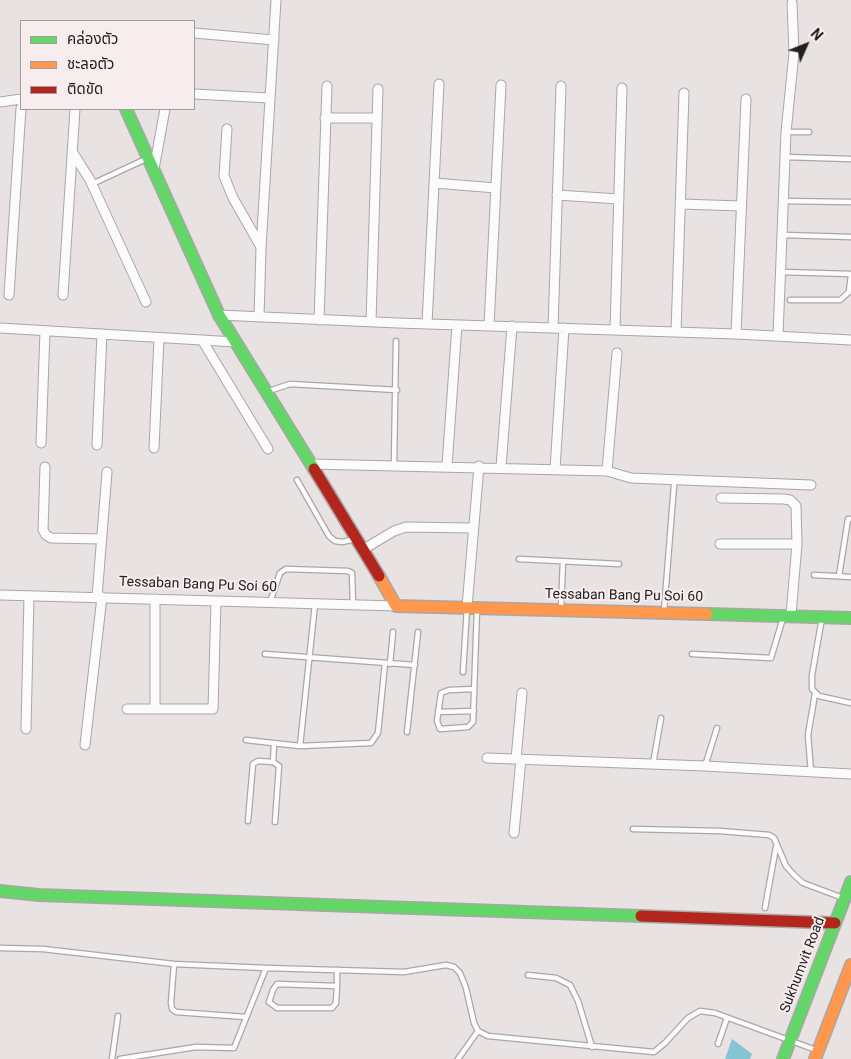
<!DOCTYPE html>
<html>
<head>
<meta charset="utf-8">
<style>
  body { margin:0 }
  #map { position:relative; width:851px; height:1059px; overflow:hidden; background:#e8e2e3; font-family:Roboto,"Noto Sans Thai",sans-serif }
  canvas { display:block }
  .legend { position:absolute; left:20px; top:20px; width:175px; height:90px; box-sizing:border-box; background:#f7edee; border:1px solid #a39b9c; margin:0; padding:6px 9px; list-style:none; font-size:15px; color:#242020 }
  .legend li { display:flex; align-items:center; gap:10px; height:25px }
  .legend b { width:25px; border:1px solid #a39b9c }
  .north { position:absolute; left:781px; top:20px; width:50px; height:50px; -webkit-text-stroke:4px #f7edee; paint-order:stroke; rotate:46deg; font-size:14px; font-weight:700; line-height:20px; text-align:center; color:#242020 }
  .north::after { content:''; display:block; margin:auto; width:18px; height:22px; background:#242020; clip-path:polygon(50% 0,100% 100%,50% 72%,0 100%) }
</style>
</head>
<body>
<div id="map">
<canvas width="851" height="1059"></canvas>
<ul class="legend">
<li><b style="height:6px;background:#63d668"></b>คล่องตัว</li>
<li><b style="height:6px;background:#ff974d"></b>ชะลอตัว</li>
<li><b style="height:6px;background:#b3261e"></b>ติดขัด</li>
</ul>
<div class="north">N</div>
</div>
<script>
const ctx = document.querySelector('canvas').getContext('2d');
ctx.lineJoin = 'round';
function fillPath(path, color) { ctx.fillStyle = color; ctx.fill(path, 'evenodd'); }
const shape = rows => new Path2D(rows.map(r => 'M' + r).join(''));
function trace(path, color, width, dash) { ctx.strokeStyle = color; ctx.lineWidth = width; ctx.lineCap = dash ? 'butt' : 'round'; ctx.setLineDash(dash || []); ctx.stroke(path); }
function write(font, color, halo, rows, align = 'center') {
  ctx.font = font + ' Roboto,sans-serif'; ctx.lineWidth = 4; ctx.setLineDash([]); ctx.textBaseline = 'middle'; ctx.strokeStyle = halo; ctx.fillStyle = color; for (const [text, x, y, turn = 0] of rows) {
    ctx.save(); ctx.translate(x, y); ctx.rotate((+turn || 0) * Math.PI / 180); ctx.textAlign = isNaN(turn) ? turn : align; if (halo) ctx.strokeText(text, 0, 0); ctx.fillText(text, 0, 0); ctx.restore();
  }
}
fillPath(shape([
  [732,1039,752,1054,750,1059,725,1059]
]), '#84c4d4');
const lane = shape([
  [786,132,809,132],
  [785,157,851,159],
  [92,184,148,158],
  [783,201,851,202],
  [783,235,851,237],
  [781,272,851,274],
  [790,300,840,300,849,292,851,275],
  [266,392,290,384,397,390],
  [394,465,396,341],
  [297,480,329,536,335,541,342,542,356,539],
  [519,559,619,564],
  [814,575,851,577],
  [839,576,848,519,851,519],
  [270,602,280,573,286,569,348,571,352,573,353,605],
  [561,608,563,561],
  [664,611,674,485],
  [822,618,812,675,812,689,819,696,851,703],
  [265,654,415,665],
  [692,654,771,658,783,618],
  [390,664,393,632],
  [463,672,467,608],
  [474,689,449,690,441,693,437,721,440,729,468,727,473,722,477,609],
  [438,712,474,711],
  [407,732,418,632],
  [246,740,300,746,371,743,378,733,385,663],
  [300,746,315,604],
  [273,762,274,744],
  [653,764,661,718],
  [705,766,717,728],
  [811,772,808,735,815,694],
  [248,821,253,764,258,761,273,762,279,766,275,822],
  [633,829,720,831,769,835,774,838,786,866,794,875,803,883,843,898],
  [765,908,776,847],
  [0,948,43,949,174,964,266,968,404,972,446,965,454,967,460,973,466,988,474,1023,478,1031,488,1036,654,1052,665,1043,688,1018,700,1011,715,1013,816,1050],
  [174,964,171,1003,172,1009,176,1012,246,1017],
  [528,975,556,978,570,985,578,1001,592,1047],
  [337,986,336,1003,332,1008,277,1008,269,1002,273,990,277,984,337,986,337,970],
  [718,1044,727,1018],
  [112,1059,118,1016],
  [120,1059,196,1047,234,1048,266,968],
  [458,1059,478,1031]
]);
const street = shape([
  [194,33,274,40],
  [194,94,269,98],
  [0,102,21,99],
  [325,118,377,118],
  [227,129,224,176,233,198,261,247],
  [73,153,90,180,146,302],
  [154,169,165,109],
  [434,183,496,188],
  [557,195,619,199],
  [681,204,741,206],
  [9,295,21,108],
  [63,295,75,109],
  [219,315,398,323,736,334,851,340],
  [259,317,261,248,276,0],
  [319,320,327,86],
  [371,322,378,89],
  [427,324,439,84],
  [489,326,501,85],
  [0,328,235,342],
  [553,328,561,86],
  [615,330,622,88],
  [676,332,684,93],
  [736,334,746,99],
  [778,336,786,132,794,53,792,3],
  [202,340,268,449],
  [41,443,45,331],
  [97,445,102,334],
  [154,448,159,338],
  [310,464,607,471,631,478,811,485],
  [447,466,457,325],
  [45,467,43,530,46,535,51,538,102,539],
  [501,467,512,326],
  [555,469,564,328],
  [607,471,617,353],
  [721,498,784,499,790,500,796,506,797,544,791,615],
  [720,544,797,544],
  [364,549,394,531,406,527,473,528],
  [0,595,396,606],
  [97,597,107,472],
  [467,607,479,466],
  [127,709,213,709,216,601],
  [155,709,155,599],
  [26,729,29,596],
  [85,745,102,597],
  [487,758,705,766,851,774],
  [516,759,522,693],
  [514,833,521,759]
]);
const fast = shape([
  [126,109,219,315,314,469],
  [707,614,851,618],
  [0,891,39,895,641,916],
  [783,1059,851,882]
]);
const slow = shape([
  [379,576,396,606,707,614],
  [815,1059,851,965]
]);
const jam = shape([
  [314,469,379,576],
  [641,916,835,923]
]);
trace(lane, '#aaa6a6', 7);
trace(street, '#aaa6a6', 11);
trace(fast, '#aaa6a6', 14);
trace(slow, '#aaa6a6', 14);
trace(jam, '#aaa6a6', 14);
trace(lane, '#fcfbfb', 4.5);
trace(street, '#fcfbfb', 9);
trace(fast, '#63d668', 11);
trace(slow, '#ff974d', 11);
trace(jam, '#b3261e', 11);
write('14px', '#242020', '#f7edee', [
  ["Tessaban Bang Pu Soi 60",198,585,2],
  ["Tessaban Bang Pu Soi 60",624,596,1],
  ["Sukhumvit Road",803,965,-69]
]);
</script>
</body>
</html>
